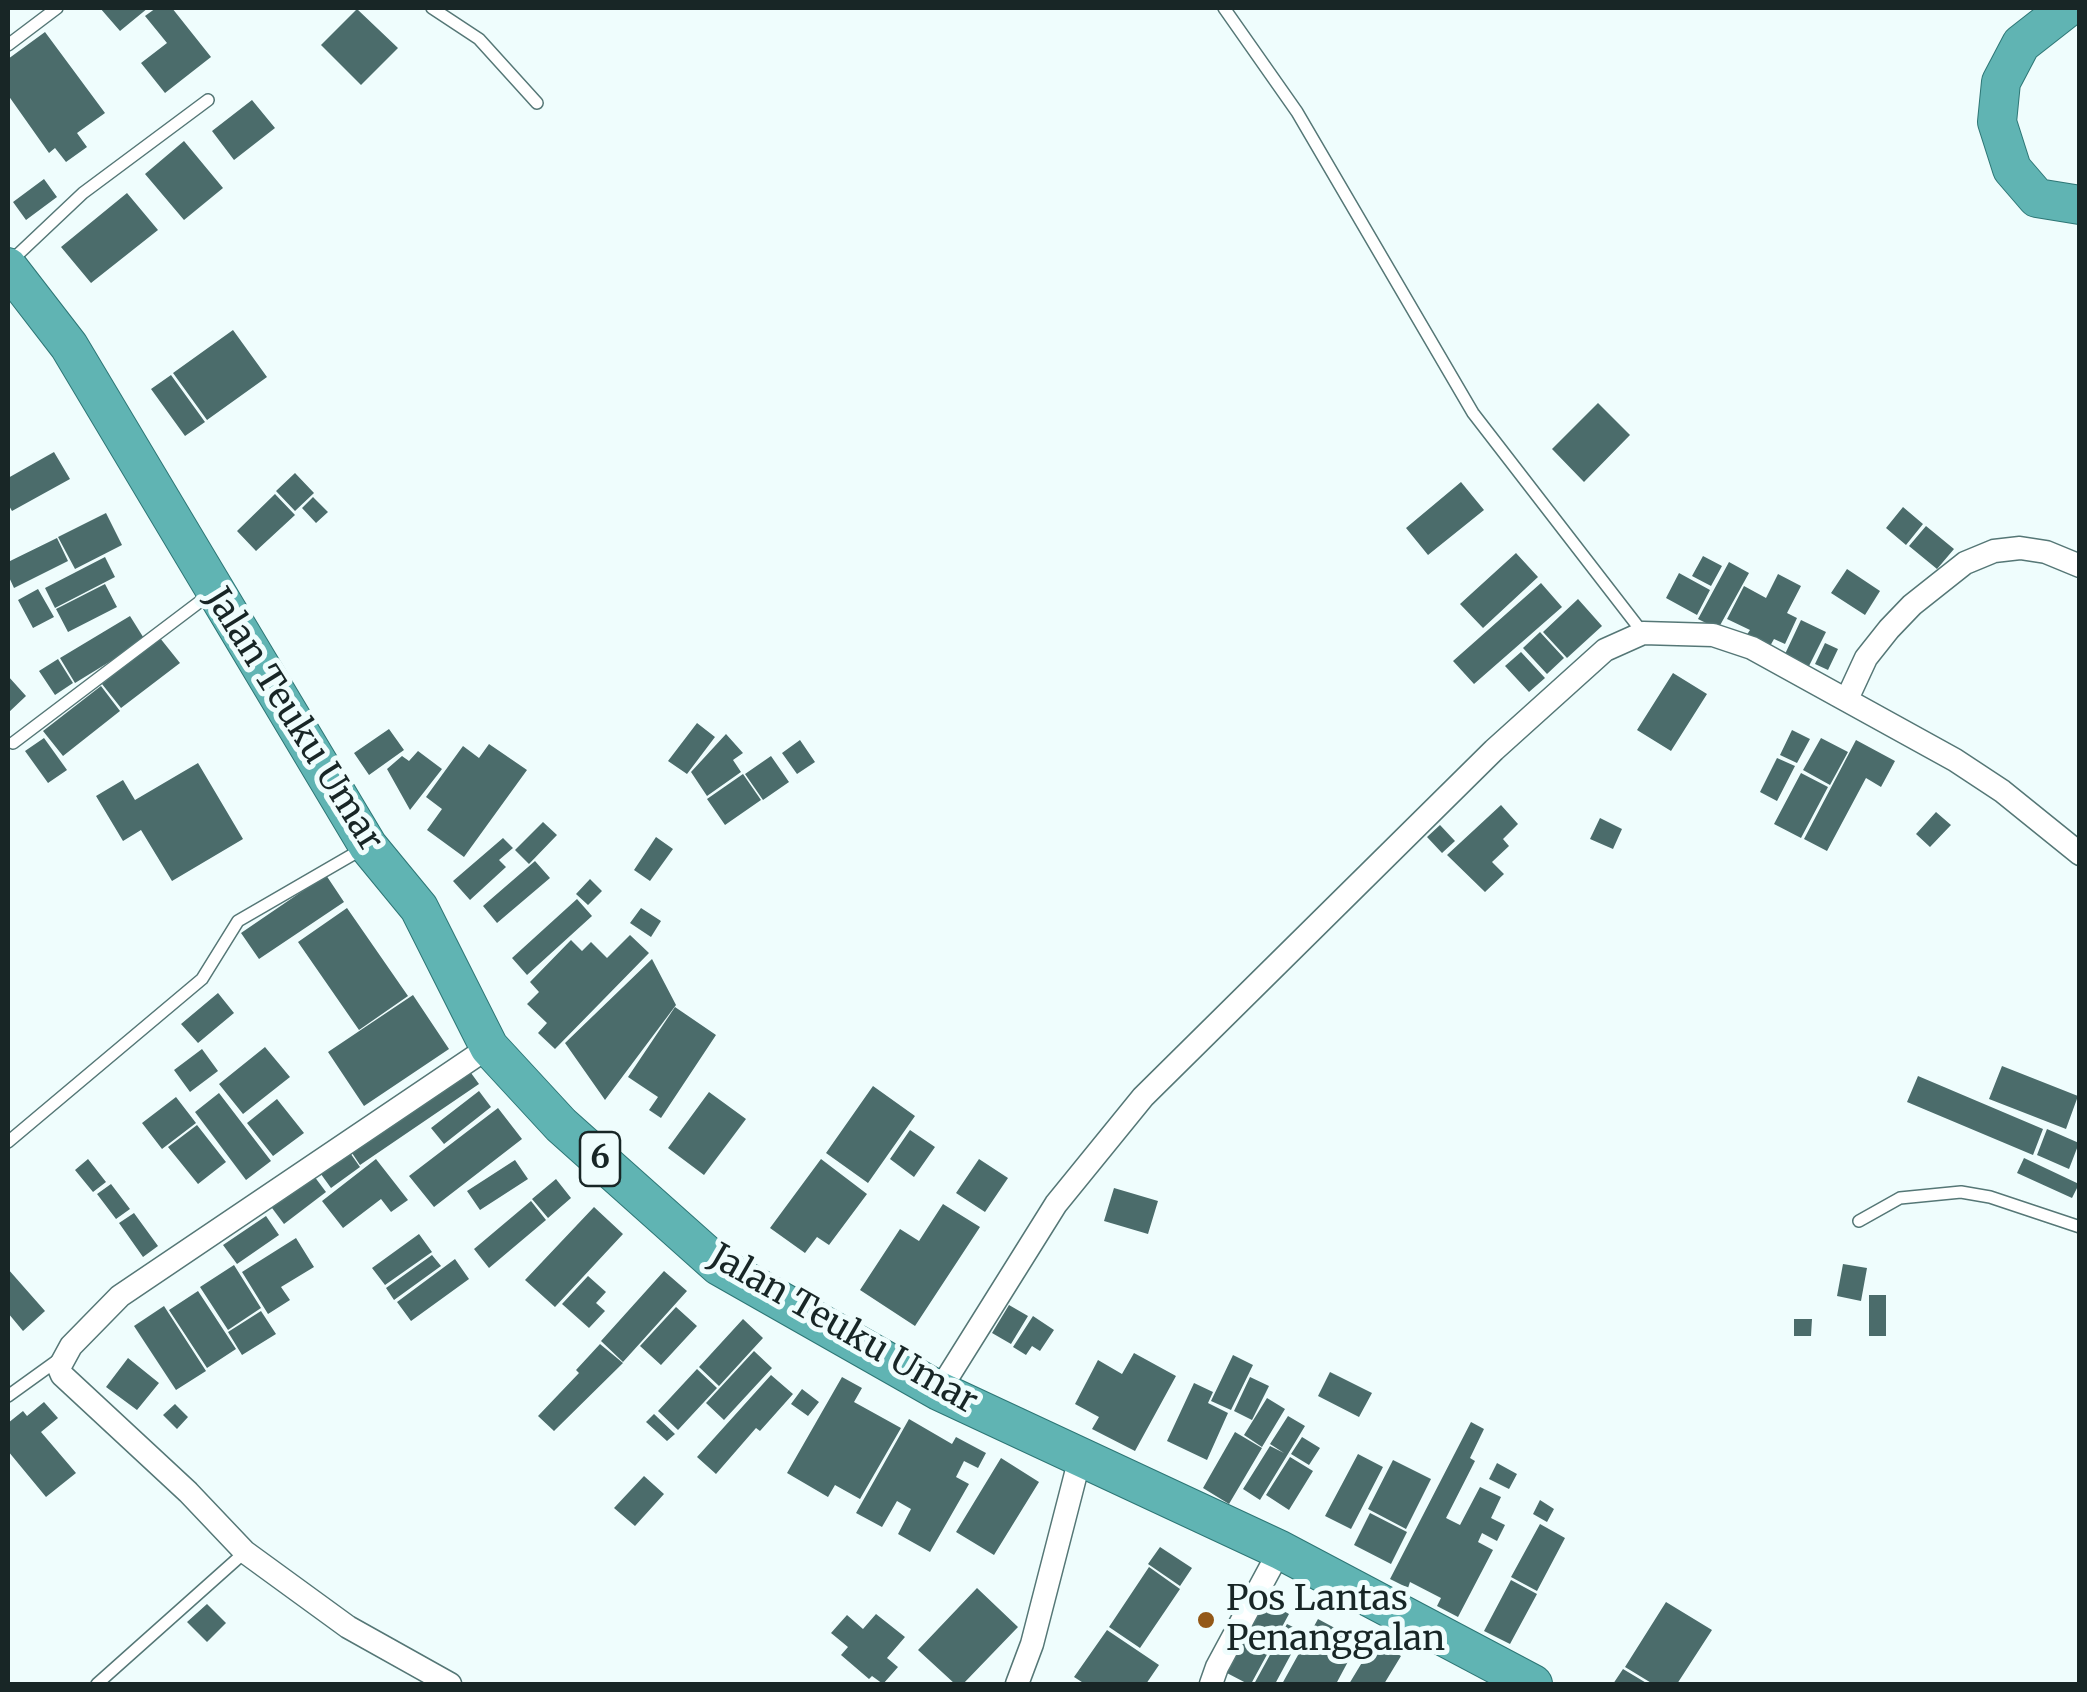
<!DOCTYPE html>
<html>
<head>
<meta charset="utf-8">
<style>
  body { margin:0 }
  #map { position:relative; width:2087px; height:1692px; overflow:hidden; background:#effdfd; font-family:Merriweather,serif }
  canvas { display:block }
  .frame { position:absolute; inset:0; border:10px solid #182626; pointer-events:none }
</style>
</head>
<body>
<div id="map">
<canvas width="2087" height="1692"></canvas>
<div class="frame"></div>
</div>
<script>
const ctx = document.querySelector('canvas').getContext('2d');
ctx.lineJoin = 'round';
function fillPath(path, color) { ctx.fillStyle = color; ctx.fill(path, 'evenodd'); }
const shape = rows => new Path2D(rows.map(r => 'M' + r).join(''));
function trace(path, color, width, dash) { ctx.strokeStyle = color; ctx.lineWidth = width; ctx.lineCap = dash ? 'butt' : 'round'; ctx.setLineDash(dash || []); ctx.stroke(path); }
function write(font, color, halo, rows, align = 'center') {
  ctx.font = font + ' Merriweather,serif'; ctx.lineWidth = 10; ctx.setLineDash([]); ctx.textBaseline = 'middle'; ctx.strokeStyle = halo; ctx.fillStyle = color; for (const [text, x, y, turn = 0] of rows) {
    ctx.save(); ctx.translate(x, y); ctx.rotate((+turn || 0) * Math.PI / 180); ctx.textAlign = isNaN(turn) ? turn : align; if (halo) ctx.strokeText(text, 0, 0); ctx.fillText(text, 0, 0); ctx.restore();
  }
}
fillPath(shape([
  [100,8,148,8,120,31],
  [156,8,172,8,211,57,165,93,141,63,167,43,145,16],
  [357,9,398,48,361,85,321,45],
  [45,32,105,113,77,133,87,147,66,162,55,148,49,153,8,95,8,59],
  [252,100,275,128,234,160,212,131],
  [184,141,223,188,184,220,145,174],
  [44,179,57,197,26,220,13,202],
  [127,193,158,230,91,283,61,247],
  [233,330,267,377,207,420,173,373],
  [171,375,205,422,185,436,151,389],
  [1598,403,1630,435,1584,482,1552,449],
  [54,452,70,479,12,511,8,504,8,478],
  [295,473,314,493,295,511,276,491],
  [1461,482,1484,510,1428,555,1406,528],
  [275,494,295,515,256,551,237,531],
  [313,497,328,512,316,523,302,508],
  [1903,507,1923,524,1906,545,1886,528],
  [106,513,122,545,75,569,58,537],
  [1926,526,1954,549,1937,569,1909,546],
  [57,538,68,561,14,588,8,575,8,562],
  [1516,553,1538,577,1483,628,1460,604],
  [1703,556,1722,566,1711,586,1692,576],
  [105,557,115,577,55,608,45,588],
  [1729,562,1749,573,1718,629,1698,619],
  [1847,569,1880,591,1865,615,1831,593],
  [1679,573,1710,590,1697,615,1666,598],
  [1778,574,1801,586,1787,613,1797,618,1785,644,1774,639,1769,648,1746,636,1750,630,1727,619,1744,586,1766,598],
  [1541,583,1562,607,1474,684,1453,661],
  [105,584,117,607,68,632,56,609],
  [38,589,54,617,33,628,18,600],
  [1578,599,1602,626,1567,658,1543,632],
  [130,616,145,640,75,683,60,658],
  [1801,620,1826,632,1809,666,1785,654],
  [1540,632,1564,658,1547,674,1523,648],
  [160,638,180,663,121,708,102,684],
  [1825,643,1838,649,1828,670,1815,664],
  [1521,652,1545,678,1529,692,1505,666],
  [58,659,73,683,55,695,39,671],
  [1673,673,1707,694,1671,751,1637,730],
  [8,676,26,696,8,713],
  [101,686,120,711,63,756,43,731],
  [697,723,715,737,687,774,668,761],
  [389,729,404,750,369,775,354,753],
  [1792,730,1810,739,1797,763,1780,755],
  [726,734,743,753,733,760,741,772,707,796,691,772],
  [44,738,67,770,48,783,25,751],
  [1821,738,1848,752,1830,785,1803,770],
  [800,740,815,762,797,774,782,753],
  [1856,740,1895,761,1881,787,1866,778,1827,851,1804,839],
  [489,744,527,770,464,857,427,830,442,809,426,797,463,746,479,758],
  [418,751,442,769,410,810,387,769,402,756,409,761],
  [771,756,789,782,763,800,745,774],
  [1777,758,1795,766,1777,801,1760,792],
  [198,763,243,839,172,881,141,830,123,841,96,796,123,780,135,800],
  [1801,773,1828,787,1801,838,1774,824],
  [743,774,761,800,725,825,707,799],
  [1501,805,1518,824,1503,839,1509,846,1492,862,1504,874,1485,892,1447,855],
  [1936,812,1951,825,1930,847,1916,834],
  [1600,818,1622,829,1613,849,1590,839],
  [543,822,557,835,529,864,515,850],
  [1440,825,1455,841,1442,853,1427,837],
  [656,837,673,849,650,881,634,870],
  [503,838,513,848,499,860,506,867,470,900,453,881],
  [535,861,550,878,497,923,483,906],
  [326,875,344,902,259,959,241,933],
  [590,879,602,891,588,905,576,894],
  [577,899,592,916,527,975,512,958],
  [347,908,408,996,359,1030,298,942],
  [641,908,661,921,651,937,630,923],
  [630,935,649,953,555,1049,538,1033,547,1023,527,1004,539,992,530,982,571,940,582,951,591,942,607,958],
  [652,959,676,1005,605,1100,565,1043],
  [218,993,234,1013,198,1043,181,1024],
  [413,995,449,1049,364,1106,328,1052],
  [675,1007,716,1035,661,1118,649,1110,658,1097,628,1077],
  [265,1047,290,1077,243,1114,219,1084],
  [202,1049,218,1071,190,1092,174,1070],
  [466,1066,479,1084,360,1165,348,1147],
  [2002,1066,2078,1096,2066,1129,1989,1099],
  [1918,1076,2043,1129,2033,1155,1907,1102],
  [873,1086,915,1116,868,1183,826,1153],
  [479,1091,491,1107,444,1144,431,1128],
  [709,1092,746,1119,704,1175,668,1148],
  [219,1093,271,1161,246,1180,195,1112],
  [176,1097,196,1123,162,1149,142,1123],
  [277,1099,304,1133,273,1156,247,1123],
  [498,1108,522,1139,434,1207,409,1176],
  [197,1125,226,1162,198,1184,168,1147],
  [2047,1129,2079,1143,2069,1169,2037,1155],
  [910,1130,935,1147,914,1177,890,1159],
  [348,1150,360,1167,331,1188,318,1170],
  [2024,1158,2079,1184,2072,1198,2017,1173],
  [88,1159,106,1182,93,1192,75,1170],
  [376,1159,408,1200,391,1212,381,1199,343,1228,322,1201],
  [821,1159,867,1194,829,1245,817,1237,805,1253,770,1228],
  [979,1159,1008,1178,985,1212,956,1193],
  [515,1160,528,1179,480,1210,467,1191],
  [311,1172,326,1192,284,1224,269,1204],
  [556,1179,571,1198,548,1218,532,1199],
  [111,1184,130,1209,116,1219,97,1194],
  [1114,1188,1158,1201,1148,1234,1104,1221],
  [531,1201,546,1220,489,1268,474,1249],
  [943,1204,980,1227,915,1326,860,1290,900,1229,919,1241],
  [594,1207,623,1234,555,1307,525,1280],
  [134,1213,158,1246,143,1257,119,1223],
  [266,1216,279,1235,237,1264,223,1245],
  [419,1234,432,1252,385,1285,372,1268],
  [296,1238,314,1267,281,1287,290,1300,268,1314,242,1272],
  [432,1255,441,1266,394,1300,386,1288],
  [455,1259,469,1279,411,1321,397,1302],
  [1843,1264,1867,1268,1861,1301,1837,1296],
  [234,1265,261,1308,228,1330,200,1287],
  [8,1269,45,1311,23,1331,8,1313],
  [664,1271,687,1291,623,1362,601,1341],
  [588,1276,606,1292,596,1303,605,1311,589,1328,562,1304],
  [198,1291,236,1349,207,1368,169,1310],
  [1869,1295,1886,1295,1886,1336,1869,1336],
  [1009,1305,1028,1316,1011,1344,992,1333],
  [164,1306,206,1371,176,1390,134,1326],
  [676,1307,697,1326,661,1365,640,1346],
  [261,1311,276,1334,242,1355,228,1332],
  [1033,1316,1054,1330,1040,1351,1032,1346,1026,1355,1013,1347],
  [743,1319,763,1338,719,1386,699,1367],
  [1794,1319,1812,1319,1811,1336,1794,1336],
  [600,1344,623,1363,554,1431,538,1416,579,1373,576,1370],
  [754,1351,772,1368,724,1420,706,1403],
  [1134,1353,1176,1376,1135,1451,1092,1429,1099,1417,1075,1404,1098,1360,1122,1374],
  [1233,1355,1253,1365,1231,1410,1211,1401],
  [128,1358,159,1383,137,1410,106,1387],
  [697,1369,717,1388,678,1430,658,1411],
  [1330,1372,1372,1393,1359,1417,1318,1396],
  [771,1375,793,1394,760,1431,756,1428,716,1474,697,1457],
  [842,1377,862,1388,854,1402,901,1428,860,1499,835,1485,828,1497,787,1473],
  [1250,1377,1269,1386,1252,1420,1234,1411],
  [1194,1383,1213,1392,1208,1403,1228,1413,1207,1460,1167,1441],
  [802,1389,819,1402,808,1416,791,1404],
  [1267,1398,1285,1409,1262,1447,1244,1435],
  [44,1402,58,1418,41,1432,76,1473,46,1497,8,1451,8,1423,23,1411,27,1416],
  [175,1404,188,1417,177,1429,163,1415],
  [654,1414,675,1434,667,1441,646,1422],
  [1288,1416,1305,1426,1260,1500,1243,1489,1270,1446,1284,1453,1270,1444],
  [909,1419,952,1444,956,1437,986,1453,978,1468,964,1461,956,1477,969,1484,930,1552,898,1534,911,1509,897,1501,882,1527,856,1513],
  [1471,1422,1484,1429,1470,1458,1475,1461,1446,1518,1460,1525,1480,1487,1501,1497,1491,1518,1505,1525,1497,1541,1482,1533,1478,1542,1493,1550,1458,1617,1437,1606,1441,1598,1410,1582,1408,1588,1390,1579],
  [1235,1432,1262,1448,1229,1504,1203,1488],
  [1302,1437,1320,1448,1309,1465,1291,1454],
  [1358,1454,1383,1467,1351,1529,1325,1516],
  [1290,1457,1313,1471,1289,1510,1266,1495],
  [1001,1458,1039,1482,994,1555,956,1532],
  [1393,1460,1431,1479,1406,1529,1368,1509],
  [1497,1463,1517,1474,1509,1489,1489,1479],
  [644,1476,664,1494,635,1526,614,1508],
  [1540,1500,1554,1509,1547,1522,1533,1514],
  [1370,1513,1407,1532,1391,1564,1354,1545],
  [1540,1524,1565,1538,1537,1591,1511,1577],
  [1160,1547,1192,1568,1180,1586,1148,1564],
  [1149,1567,1180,1589,1140,1648,1109,1627],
  [1511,1580,1537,1594,1510,1644,1484,1631],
  [977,1588,1018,1627,963,1684,955,1684,918,1650],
  [1264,1600,1289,1614,1251,1684,1248,1684,1225,1672],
  [1666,1602,1712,1630,1677,1684,1653,1684,1625,1667],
  [207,1604,226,1623,207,1642,187,1622],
  [876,1614,905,1637,887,1658,898,1667,883,1684,872,1676,869,1679,841,1655,848,1647,831,1633,847,1615,863,1629],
  [1318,1619,1359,1641,1336,1684,1282,1684],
  [1287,1624,1303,1632,1275,1684,1254,1684],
  [1107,1630,1159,1665,1146,1684,1085,1684,1074,1677],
  [1375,1641,1401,1656,1384,1684,1349,1684],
  [1623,1669,1648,1684,1613,1684]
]), '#4b6c6b');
const service = shape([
  [432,8,479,39,537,103],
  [1224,8,1297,112,1473,413,1643,633],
  [8,45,57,8],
  [11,261,83,193,208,100],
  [13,743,210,594],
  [8,1142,202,979,238,921,364,848],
  [1859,1221,1900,1198,1961,1192,1990,1197,2080,1227],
  [8,1396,58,1360],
  [97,1684,245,1552]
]);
const minor = shape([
  [1847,699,1866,658,1889,629,1912,605,1965,563,1994,551,2020,548,2046,552,2080,566],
  [939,1391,1056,1204,1143,1097,1494,750,1605,650,1643,633,1713,635,1752,648,1955,760,2002,791,2080,854],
  [450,1684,348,1627,245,1552,188,1492,62,1375,59,1368,71,1346,120,1296,489,1047],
  [1017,1684,1032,1644,1081,1454],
  [1211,1684,1217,1667,1280,1550]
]);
const trunk = shape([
  [2067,8,2021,44,2001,82,1997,122,2012,169,2037,198,2080,205],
  [8,267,69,346,368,846,419,908,489,1047,561,1125,719,1266,939,1391,1280,1550,1533,1684]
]);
trace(service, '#557776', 14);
trace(minor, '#557776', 25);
trace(trunk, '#2d7675', 40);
trace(service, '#fff', 11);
trace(minor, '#fff', 22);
trace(trunk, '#60b4b3', 38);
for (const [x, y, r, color] of [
  [1206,1620,10,"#935817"]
]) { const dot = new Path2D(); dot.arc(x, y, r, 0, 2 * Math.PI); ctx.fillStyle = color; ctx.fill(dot); trace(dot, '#effdfd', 4); }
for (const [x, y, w] of [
  [600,1159,40]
]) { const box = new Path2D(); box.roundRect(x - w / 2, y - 27, w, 54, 8); ctx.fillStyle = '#effdfd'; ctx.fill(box); trace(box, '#182626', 2.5); }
write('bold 32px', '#182626', null, [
  ["6",600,1159]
]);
write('35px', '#182626', '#effdfd', [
  ["Jalan Teuku Umar",293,720,58],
  ["Jalan Teuku Umar",843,1330,30]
]);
write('35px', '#182626', '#effdfd', [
  ["Pos Lantas",1226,1600],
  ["Penanggalan",1226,1640]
], 'left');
</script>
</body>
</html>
